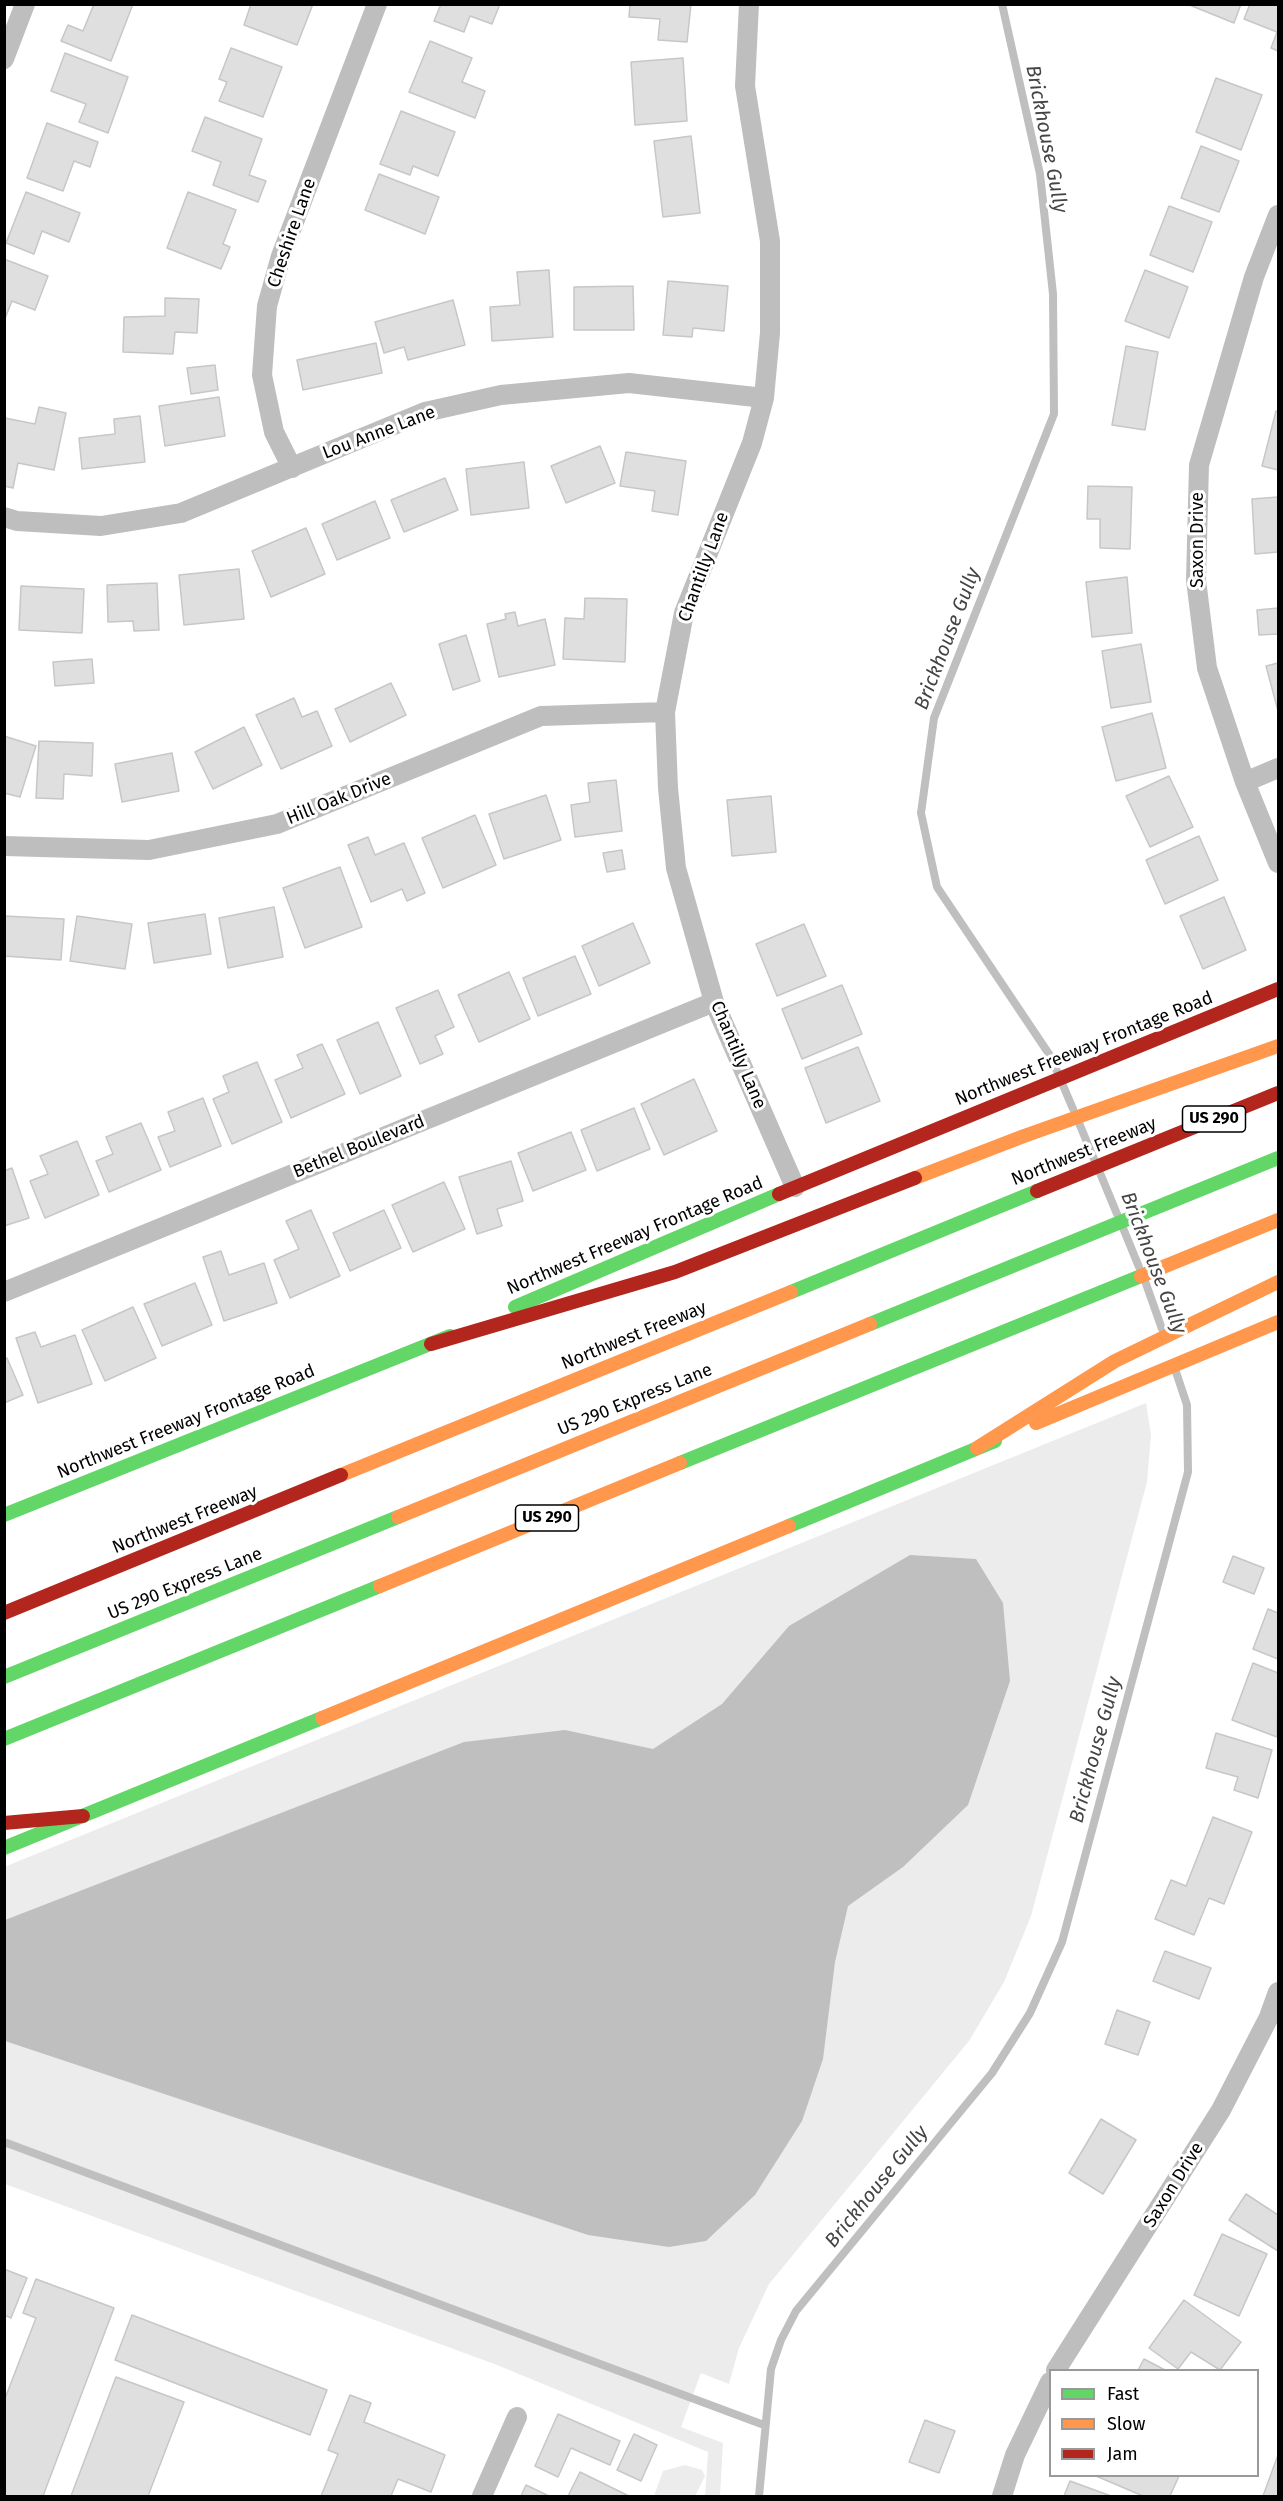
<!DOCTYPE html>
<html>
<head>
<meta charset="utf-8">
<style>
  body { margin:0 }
  #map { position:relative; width:1283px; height:2501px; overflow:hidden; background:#fff; font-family:"Fira Sans",sans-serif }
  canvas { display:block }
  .frame { position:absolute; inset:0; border:6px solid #000; pointer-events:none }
  .legend { position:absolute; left:1049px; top:2369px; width:210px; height:108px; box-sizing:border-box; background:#fff; border:2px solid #999; margin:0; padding:8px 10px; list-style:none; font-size:18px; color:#000 }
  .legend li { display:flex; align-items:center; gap:12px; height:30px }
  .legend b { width:30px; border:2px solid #999 }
</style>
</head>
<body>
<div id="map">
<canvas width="1283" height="2501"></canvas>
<div class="frame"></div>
<ul class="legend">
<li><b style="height:8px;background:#63d668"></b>Fast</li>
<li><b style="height:8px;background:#ff974d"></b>Slow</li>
<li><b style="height:8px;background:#b3261e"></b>Jam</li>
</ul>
</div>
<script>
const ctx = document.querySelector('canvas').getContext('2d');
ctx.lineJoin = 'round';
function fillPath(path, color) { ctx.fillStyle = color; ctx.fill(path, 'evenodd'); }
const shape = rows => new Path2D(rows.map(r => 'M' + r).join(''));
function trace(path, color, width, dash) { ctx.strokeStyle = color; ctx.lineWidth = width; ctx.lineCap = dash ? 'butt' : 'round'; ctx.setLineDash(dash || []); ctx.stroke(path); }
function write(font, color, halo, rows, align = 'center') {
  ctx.font = font + ' "Fira Sans",sans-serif'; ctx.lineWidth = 6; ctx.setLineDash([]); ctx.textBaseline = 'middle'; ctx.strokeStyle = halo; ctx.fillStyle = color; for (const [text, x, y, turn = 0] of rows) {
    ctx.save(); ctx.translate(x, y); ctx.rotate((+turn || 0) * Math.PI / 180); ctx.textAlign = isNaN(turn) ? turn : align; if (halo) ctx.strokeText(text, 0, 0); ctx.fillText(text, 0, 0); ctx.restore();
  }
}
fillPath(shape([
  [1146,1403,1151,1435,1147,1482,1031,1916,1004,1982,969,2041,769,2284,739,2348,729,2384,701,2373,681,2427,723,2443,720,2496,705,2496,708,2452,497,2365,5,2184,4,1867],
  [685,2465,702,2470,705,2476,695,2496,654,2496,663,2471]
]), '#ececec');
fillPath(shape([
  [910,1555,976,1559,1003,1603,1010,1681,968,1805,903,1867,848,1906,835,1962,823,2059,802,2121,755,2195,706,2241,669,2247,588,2235,5,2041,5,1920,464,1742,565,1730,653,1749,722,1704,789,1626]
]), '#bfbfbf');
trace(shape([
  [1002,4,1040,174,1053,294,1054,414,934,718,921,813,937,887,1051,1057,1073,1109],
  [1079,1123,1094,1159],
  [1100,1173,1117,1214],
  [1123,1228,1139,1267],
  [1145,1281,1162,1329],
  [4,2142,764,2425],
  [759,2496,771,2369,781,2340,796,2311,992,2073,1030,2013,1062,1942,1188,1472,1187,1405,1175,1369]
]), '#bfbfbf', 8);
const building = shape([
  [94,4,133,4,111,61,61,41,68,25,83,31,94,4],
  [251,4,313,4,297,45,244,25,251,4],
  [441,4,500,4,492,24,470,16,464,32,434,21,441,4],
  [630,4,691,4,687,42,658,40,660,19,629,17,630,4],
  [1187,4,1241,4,1234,23,1187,4],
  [1250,4,1278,4,1278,51,1271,48,1277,32,1244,19,1250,4],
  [430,41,472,58,462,82,485,91,475,118,409,92,430,41],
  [231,48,282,67,263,117,219,101,227,82,219,79,231,48],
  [65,53,128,77,108,133,79,122,86,104,51,91,65,53],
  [683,58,687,121,635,125,631,62,683,58],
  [1216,78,1262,95,1241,150,1196,132,1216,78],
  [401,111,455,132,438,176,413,166,410,175,380,164,401,111],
  [205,117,262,139,249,175,266,181,258,202,213,185,221,162,192,151,205,117],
  [47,123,98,142,90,167,74,161,63,191,27,178,47,123],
  [691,136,700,213,663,217,654,141,691,136],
  [1201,146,1239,161,1219,212,1181,198,1201,146],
  [379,174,439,197,425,234,365,210,379,174],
  [26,192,80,213,69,242,42,231,34,254,6,243,26,192],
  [188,192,236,210,223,244,230,247,221,269,167,248,188,192],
  [1169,206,1212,222,1193,272,1150,255,1169,206],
  [4,259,48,276,35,310,12,301,4,321,4,259],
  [549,270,553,337,492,341,490,307,520,305,517,272,549,270],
  [1145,270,1188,287,1169,338,1125,321,1145,270],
  [668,281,728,286,724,331,693,328,692,337,663,335,668,281],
  [633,286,634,330,574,330,574,287,633,286],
  [165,298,199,299,197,333,175,332,173,354,123,352,124,317,165,316,165,298],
  [453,300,465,345,408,360,404,347,384,353,375,322,453,300],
  [376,343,382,373,303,390,297,360,376,343],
  [1126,346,1158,352,1145,430,1112,425,1126,346],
  [215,365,218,390,191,394,187,368,215,365],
  [219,397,225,436,165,446,159,406,219,397],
  [39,407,66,413,54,470,18,463,13,488,4,486,5,418,35,424,39,407],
  [1276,411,1278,412,1278,470,1262,466,1276,411],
  [140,416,145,462,82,469,79,438,115,434,114,419,140,416],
  [600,446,615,483,566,503,551,466,600,446],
  [626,452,686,461,678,515,652,511,655,491,620,486,626,452],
  [524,462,529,508,471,515,466,469,524,462],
  [445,478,458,510,404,532,391,500,445,478],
  [1088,486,1132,487,1130,549,1100,548,1100,519,1087,519,1088,486],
  [1278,497,1278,552,1255,554,1252,499,1278,497],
  [375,501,390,538,337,560,322,524,375,501],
  [306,528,325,574,271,597,252,551,306,528],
  [239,569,244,619,184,625,179,575,239,569],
  [1127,577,1132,633,1092,637,1086,582,1127,577],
  [157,583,159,630,134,631,133,621,108,622,107,585,157,583],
  [21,586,84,589,82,633,19,630,21,586],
  [585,598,627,599,625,662,563,659,565,618,584,619,585,598],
  [1278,608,1278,634,1259,635,1257,610,1278,608],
  [515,612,518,626,545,619,555,665,499,677,487,624,506,619,505,614,515,612],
  [466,635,480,681,453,690,439,644,466,635],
  [1141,644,1151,702,1111,708,1102,651,1141,644],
  [92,659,94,683,55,686,53,662,92,659],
  [1278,663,1278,711,1266,666,1278,663],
  [391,683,406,715,350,742,335,709,391,683],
  [294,698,302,717,317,711,332,746,281,769,256,715,294,698],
  [1152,713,1166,768,1116,781,1102,727,1152,713],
  [244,727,262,765,213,789,195,752,244,727],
  [4,736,36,746,20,797,4,793,4,736],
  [39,741,93,743,92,776,64,774,63,799,36,798,39,741],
  [172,753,179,791,122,802,115,764,172,753],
  [1169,776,1193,827,1150,847,1126,796,1169,776],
  [616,780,622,831,575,837,571,805,590,802,588,783,616,780],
  [546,795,561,840,504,859,489,814,546,795],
  [771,796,776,852,732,856,727,800,771,796],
  [475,815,496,865,443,888,422,838,475,815],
  [1199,836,1218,880,1165,904,1146,860,1199,836],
  [368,837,375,855,404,843,425,893,407,901,402,889,371,902,348,845,368,837],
  [622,850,625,869,607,872,603,853,622,850],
  [340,867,362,927,305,948,283,888,340,867],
  [1224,897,1246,950,1203,969,1180,916,1224,897],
  [274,907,283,957,228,968,219,918,274,907],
  [205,914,211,954,154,963,148,923,205,914],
  [4,916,64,919,61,960,4,956,4,916],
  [77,916,132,924,125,969,70,961,77,916],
  [633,923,650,963,599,986,582,946,633,923],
  [804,924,826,976,777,996,756,944,804,924],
  [575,956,591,994,538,1016,523,978,575,956],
  [509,972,530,1019,479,1042,458,995,509,972],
  [842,985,862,1034,802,1059,782,1009,842,985],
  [438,990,454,1027,435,1036,443,1054,420,1064,396,1008,438,990],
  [378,1022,401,1076,360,1094,337,1040,378,1022],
  [322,1044,345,1094,291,1118,275,1080,303,1068,297,1055,322,1044],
  [858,1047,880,1101,826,1123,805,1068,858,1047],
  [257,1062,282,1122,232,1144,213,1099,229,1092,223,1076,257,1062],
  [694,1079,717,1131,664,1155,641,1104,694,1079],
  [203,1098,221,1146,170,1167,158,1137,175,1131,168,1112,203,1098],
  [634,1108,650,1149,597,1171,581,1130,634,1108],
  [141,1123,161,1170,109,1192,96,1161,113,1154,106,1137,141,1123],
  [571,1132,586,1170,533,1191,518,1153,571,1132],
  [77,1141,99,1195,45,1218,30,1181,48,1174,40,1156,77,1141],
  [511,1161,523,1201,497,1209,502,1226,477,1234,459,1177,511,1161],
  [12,1168,29,1218,4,1226,4,1171,12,1168],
  [444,1182,465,1229,413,1252,392,1205,444,1182],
  [311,1210,340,1276,290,1298,274,1260,299,1249,286,1221,311,1210],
  [384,1210,401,1248,350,1271,333,1233,384,1210],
  [221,1251,229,1275,264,1263,277,1303,224,1321,203,1257,221,1251],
  [195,1283,212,1325,162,1346,144,1304,195,1283],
  [133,1307,156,1358,105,1381,82,1330,133,1307],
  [35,1332,41,1347,75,1335,92,1384,38,1403,16,1338,35,1332],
  [7,1358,23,1395,4,1403,4,1359,7,1358],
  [1233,1556,1264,1568,1254,1594,1223,1582,1233,1556],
  [1268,1609,1278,1613,1278,1659,1253,1649,1268,1609],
  [1253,1663,1278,1673,1277,1737,1232,1720,1253,1663],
  [1216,1733,1272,1750,1258,1798,1234,1790,1238,1777,1206,1768,1216,1733],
  [1213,1817,1252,1832,1224,1904,1209,1898,1194,1935,1155,1919,1171,1880,1186,1886,1213,1817],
  [1165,1951,1211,1968,1199,1999,1153,1981,1165,1951],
  [1117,2010,1150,2022,1138,2055,1105,2044,1117,2010],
  [1101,2119,1136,2140,1103,2194,1069,2173,1101,2119],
  [1246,2194,1278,2215,1278,2251,1229,2220,1246,2194],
  [1222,2234,1267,2254,1239,2316,1194,2295,1222,2234],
  [4,2269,27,2278,11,2318,4,2315,4,2269],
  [36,2279,114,2308,43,2496,4,2496,4,2401,36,2318,23,2313,36,2279],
  [1184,2300,1241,2342,1220,2370,1191,2352,1178,2369,1149,2348,1184,2300],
  [132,2315,327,2390,310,2435,115,2360,132,2315],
  [1144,2359,1165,2370,1138,2370,1144,2359],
  [116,2377,184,2402,148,2496,71,2496,116,2377],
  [350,2395,371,2403,364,2422,445,2455,431,2492,398,2479,391,2496,321,2496,338,2454,328,2450,350,2395],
  [558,2414,620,2441,610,2465,571,2448,558,2477,535,2466,558,2414],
  [925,2420,955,2431,939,2473,909,2462,925,2420],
  [634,2434,657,2445,641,2481,617,2470,634,2434],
  [1278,2455,1278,2496,1263,2496,1278,2455],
  [580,2472,629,2496,568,2496,580,2472],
  [1096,2476,1179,2476,1170,2496,1143,2496,1096,2476],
  [1070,2481,1111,2496,1064,2496,1070,2481],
  [526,2485,549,2496,521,2496,526,2485]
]);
fillPath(building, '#dfdfdf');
trace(building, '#c7c7c7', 1.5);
trace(shape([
  [749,4,745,86,770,241,770,333,764,398,752,443,684,613,665,712,668,788,676,868,714,1002,795,1187],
  [4,59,25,4],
  [1278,215,1254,277,1199,465,1196,580,1207,668,1245,782,1278,863],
  [292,468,274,432,262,375,267,306,281,256,377,4],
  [4,517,17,521,101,526,181,513,425,412,501,395,629,383,764,398],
  [1245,782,1278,768],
  [4,846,149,850,277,824,541,716,665,712],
  [4,1292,714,1002],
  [1056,2370,1221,2110,1269,2017,1278,1992],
  [482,2496,517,2417],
  [1002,2496,1015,2455,1050,2382]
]), '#bebebe', 20);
trace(shape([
  [791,1292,1037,1191],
  [515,1307,779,1194],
  [870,1324,1278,1158],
  [680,1463,1141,1276],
  [4,1515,450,1336],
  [789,1526,995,1441],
  [4,1677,398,1517],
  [4,1739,380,1586],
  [4,1848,322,1718]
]), '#63d668', 14);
trace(shape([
  [915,1178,1024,1136,1278,1046],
  [1141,1276,1278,1220],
  [1036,1423,1278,1322],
  [977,1448,1115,1361,1278,1282],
  [341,1475,791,1292],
  [398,1517,870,1324],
  [380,1586,680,1463],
  [322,1718,789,1526]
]), '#ff974d', 14);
trace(shape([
  [1037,1191,1278,1093],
  [779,1194,1278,989],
  [431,1344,675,1272,915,1178],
  [4,1613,341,1475],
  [4,1823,83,1816]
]), '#b3261e', 14);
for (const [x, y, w] of [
  [1214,1119,63],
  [547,1518,63]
]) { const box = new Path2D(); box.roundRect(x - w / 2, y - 13, w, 26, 4.5); ctx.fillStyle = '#fff'; ctx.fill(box); trace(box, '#000', 1.5); }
write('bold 16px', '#000', null, [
  ["US 290",1214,1119],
  ["US 290",547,1518]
]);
write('18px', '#000', '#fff', [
  ["Cheshire Lane",292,233,-71],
  ["Lou Anne Lane",379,433,-21],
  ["Saxon Drive",1198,540,-90],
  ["Chantilly Lane",704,567,-70],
  ["Hill Oak Drive",339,799,-22],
  ["Northwest Freeway Frontage Road",1084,1049,-22],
  ["Chantilly Lane",738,1055,67],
  ["Bethel Boulevard",359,1147,-22],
  ["Northwest Freeway",1084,1152,-22],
  ["Northwest Freeway Frontage Road",635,1236,-23],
  ["Northwest Freeway",634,1336,-22],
  ["US 290 Express Lane",635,1400,-22],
  ["Northwest Freeway Frontage Road",186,1422,-22],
  ["Northwest Freeway",185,1520,-22],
  ["US 290 Express Lane",185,1584,-22],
  ["Saxon Drive",1174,2185,-58]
]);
write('italic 20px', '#444', '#fff', [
  ["Brickhouse Gully",1046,139,79],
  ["Brickhouse Gully",948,639,-69],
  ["Brickhouse Gully",1153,1263,69],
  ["Brickhouse Gully",1096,1750,-75],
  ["Brickhouse Gully",877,2187,-51]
]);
</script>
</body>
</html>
